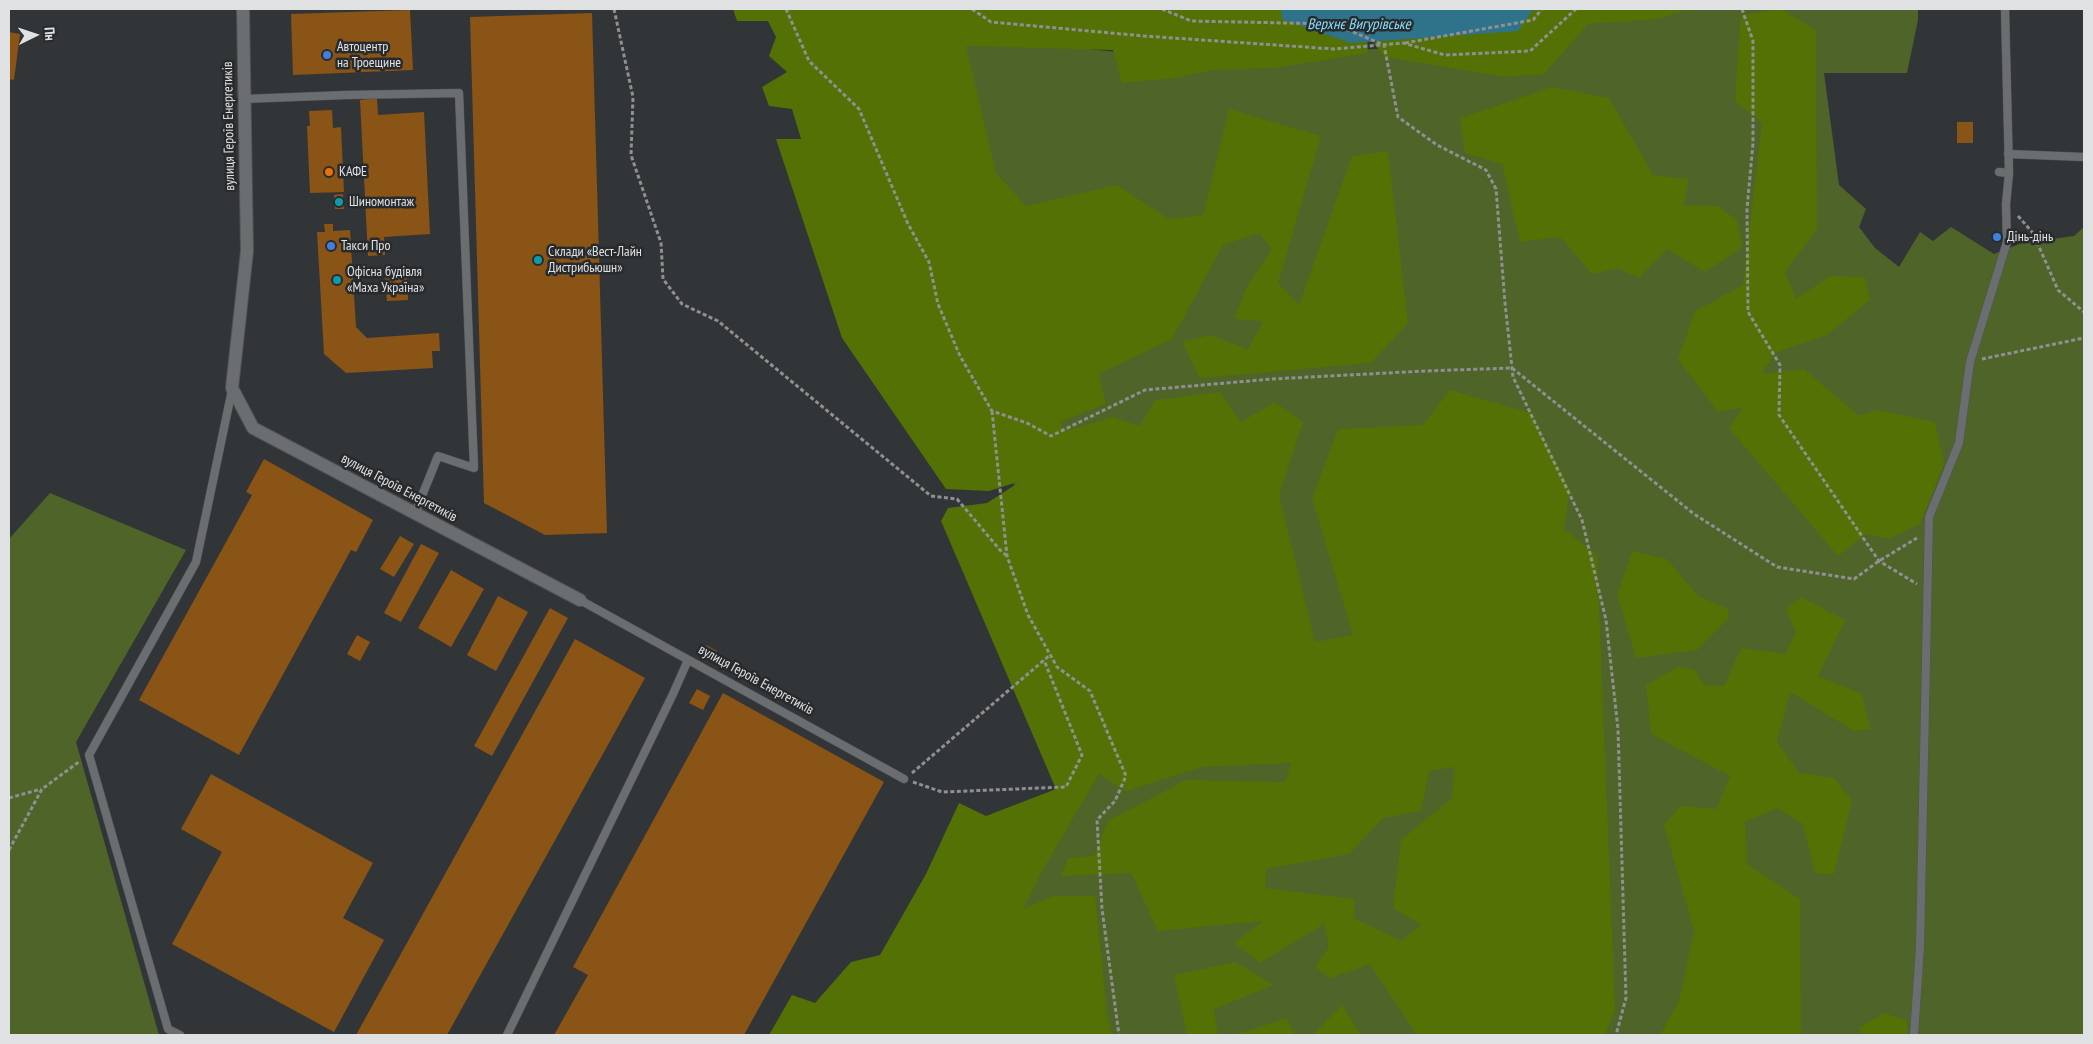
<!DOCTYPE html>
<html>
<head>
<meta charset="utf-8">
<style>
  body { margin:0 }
  #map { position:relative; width:2093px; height:1044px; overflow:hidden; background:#323537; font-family:"PT Sans Narrow",sans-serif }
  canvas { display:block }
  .frame { position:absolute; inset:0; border:10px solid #e0e1e3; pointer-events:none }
  .north { position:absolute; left:10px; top:10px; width:50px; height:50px; -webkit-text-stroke:4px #282b2d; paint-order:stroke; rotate:86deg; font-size:14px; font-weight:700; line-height:20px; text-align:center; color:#e0e1e3 }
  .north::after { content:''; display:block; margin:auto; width:18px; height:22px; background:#e0e1e3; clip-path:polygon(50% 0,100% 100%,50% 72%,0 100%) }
</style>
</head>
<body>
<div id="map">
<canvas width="2093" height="1044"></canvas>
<div class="frame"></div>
<div class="north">Пн</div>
</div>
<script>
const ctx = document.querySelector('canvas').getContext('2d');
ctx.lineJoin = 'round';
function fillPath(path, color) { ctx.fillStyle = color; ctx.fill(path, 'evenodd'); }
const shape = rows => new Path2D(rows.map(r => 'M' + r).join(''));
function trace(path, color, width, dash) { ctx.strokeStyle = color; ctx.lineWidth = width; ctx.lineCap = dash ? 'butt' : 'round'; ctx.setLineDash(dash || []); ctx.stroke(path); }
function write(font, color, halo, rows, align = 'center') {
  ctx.font = font + ' "PT Sans Narrow",sans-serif'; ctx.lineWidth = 5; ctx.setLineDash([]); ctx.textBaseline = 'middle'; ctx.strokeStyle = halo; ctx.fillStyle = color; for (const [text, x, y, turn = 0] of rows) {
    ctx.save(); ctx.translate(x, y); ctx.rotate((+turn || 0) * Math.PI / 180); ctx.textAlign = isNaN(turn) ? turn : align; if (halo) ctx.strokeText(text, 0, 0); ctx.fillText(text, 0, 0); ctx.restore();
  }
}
fillPath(shape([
  [1567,9,1918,9,1918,20,1907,73,1824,73,1839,185,1866,209,1859,227,1875,248,1899,267,1920,232,1933,241,1951,227,1994,254,2022,243,2074,236,2084,227,2084,1035,982,1035,932,964,1091,750,881,26,1180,59,1529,41],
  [50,493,186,550,76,742,159,1035,9,1035,9,539]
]), '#4f6429');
fillPath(shape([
  [733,9,1298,9,1366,16,1368,53,1273,68,1214,70,1175,78,1122,83,1113,50,966,46,996,173,1026,206,1117,185,1169,219,1203,215,1229,109,1321,136,1278,283,1299,305,1352,156,1388,151,1408,323,1371,363,1200,378,1182,342,1210,335,1248,349,1263,321,1234,319,1247,286,1272,249,1259,233,1223,245,1172,339,1099,374,1106,404,1060,422,1065,431,1113,417,1140,426,1155,400,1220,392,1241,422,1275,402,1303,422,1279,495,1315,642,1353,635,1312,498,1338,429,1423,425,1450,390,1531,413,1570,489,1564,529,1597,555,1615,1010,1605,1035,1417,1035,1370,964,1330,978,1315,967,1329,947,1324,924,1260,963,1234,943,1263,921,1158,931,1131,873,1061,876,1068,858,1094,856,1108,821,1186,780,1285,782,1291,763,1202,767,1126,791,1099,774,1042,871,1023,909,1053,896,1095,896,1107,1014,1112,1035,769,1035,792,995,815,1003,851,962,880,955,926,874,959,803,986,816,1056,789,941,521,948,508,987,503,1021,481,989,491,946,489,842,338,776,139,801,139,792,109,769,106,762,87,787,72,769,56,776,37,768,21,737,21],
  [1454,767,1452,798,1401,840,1393,908,1421,925,1401,941,1354,918,1354,899,1265,888,1266,869,1349,854,1383,818,1421,811,1429,771],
  [1520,9,1689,9,1658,19,1588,24,1544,74,1505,77,1385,57,1374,44,1389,26],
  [1781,9,1816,30,1817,229,1785,272,1796,299,1830,276,1865,277,1870,300,1827,335,1775,353,1762,374,1804,369,1859,416,1877,410,1935,422,1944,464,1920,524,1888,539,1866,534,1838,556,1729,428,1743,407,1718,412,1678,359,1695,311,1743,285,1762,123,1735,101,1741,15],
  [1552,87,1609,98,1653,175,1689,179,1683,205,1718,206,1737,220,1742,247,1705,272,1667,249,1639,278,1618,268,1592,274,1560,237,1520,242,1502,164,1465,153,1460,118],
  [1633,551,1667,559,1698,596,1728,609,1729,618,1697,650,1636,658,1617,594],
  [1801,597,1845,620,1818,676,1862,694,1870,729,1854,731,1790,692,1777,742,1799,773,1834,778,1852,800,1834,874,1815,873,1803,824,1777,808,1745,822,1747,864,1800,899,1801,1035,1660,1035,1679,1001,1694,931,1664,825,1680,806,1716,809,1730,776,1651,734,1646,685,1679,666,1695,670,1704,685,1724,686,1741,648,1785,654,1796,633,1786,610],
  [1235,962,1274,985,1214,1009,1218,1035,1187,1035,1174,975],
  [1342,1005,1361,1035,1313,1035],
  [1885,1013,1907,1021,1907,1035,1861,1035,1860,1027],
  [1287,1018,1294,1035,1235,1035]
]), '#537104');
fillPath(shape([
  [1281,9,1533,9,1518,31,1351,43,1282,19]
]), '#2f738a');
fillPath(shape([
  [410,10,413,70,293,75,291,14],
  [592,13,607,533,545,535,484,503,470,17],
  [9,32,20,34,14,80,9,79],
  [377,98,378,115,424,112,430,234,384,237,385,255,368,256,360,100],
  [332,110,333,128,341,127,344,192,310,193,307,126,310,126,309,111],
  [1957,122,1973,122,1973,143,1957,143],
  [343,194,344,209,335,209,334,195],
  [324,224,333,224,333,231,350,230,356,327,367,338,439,333,440,351,432,351,433,368,346,373,324,354,317,232,325,232],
  [407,273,408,300,387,301,385,275],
  [264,459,373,520,356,552,351,550,239,755,139,700,252,495,246,492],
  [400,536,414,544,394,577,380,569],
  [421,544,439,553,401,622,384,613],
  [451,570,484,589,451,647,418,628],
  [498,596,528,612,496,671,467,655],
  [550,608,568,618,492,756,474,746],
  [357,635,370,642,360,661,347,654],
  [575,639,645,678,447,1035,356,1035],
  [706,645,717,651,712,660,701,653],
  [697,689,710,696,703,710,689,703],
  [723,693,884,782,744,1035,554,1035,588,975,573,967],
  [211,774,373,863,343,918,384,940,334,1032,172,944,222,852,181,829]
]), '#895415');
const lane = shape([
  [244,99,346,95,459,93,474,468,438,456,415,513],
  [2008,154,2084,157],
  [1999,172,2009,173],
  [580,600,904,779],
  [180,1035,168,1029,89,755,196,562,232,390],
  [507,1035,673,694,688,660],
  [1914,1035,1920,947,1929,517,1959,443,1970,362,2007,242,2006,204,2009,173,2005,9]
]);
const street = shape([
  [243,9,247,251,232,388,253,428,580,600]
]);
trace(lane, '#515355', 9);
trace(street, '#515355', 14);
trace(shape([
  [614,9,633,97,631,155,661,243,663,279,682,304,718,321,931,496,957,499,1000,550,1007,556],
  [786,9,809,61,859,109,908,224,929,262,938,304,960,356,992,411,1027,423,1051,436,1145,390,1272,379,1425,371,1512,368,1694,514,1777,567,1854,579,1879,561,1917,538],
  [972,9,991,22,1144,36,1334,49,1403,43,1445,55,1530,51,1576,9],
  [1162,9,1191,21,1334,24,1384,45,1398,117,1437,145,1486,170,1496,189,1505,303,1513,377,1582,520,1606,620,1618,729,1626,998,1616,1035],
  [1742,9,1753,41,1753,143,1747,209,1748,312,1780,365,1779,415,1879,561,1917,584],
  [1405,43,1533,20,1542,9],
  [2018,216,2033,233,2058,290,2084,312],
  [1982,359,2084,338],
  [992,411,1007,556,1028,615,1057,667,1090,691,1126,776,1115,801,1097,820,1102,909,1119,1035],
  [912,773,1050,655],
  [913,782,942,792,1066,787,1082,755,1044,660],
  [9,798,41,789],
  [9,850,42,789,80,761]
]), '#8e9092', 3, [4, 2.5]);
trace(lane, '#6b6e71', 8);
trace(street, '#6b6e71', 12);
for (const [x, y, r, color] of [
  [327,55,5,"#3f7fe0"],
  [329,172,5,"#e8710a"],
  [339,202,5,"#0f9aa8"],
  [1997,237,5,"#3f7fe0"],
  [331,246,5,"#3f7fe0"],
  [538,260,5,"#0f9aa8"],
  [337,280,5,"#0f9aa8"]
]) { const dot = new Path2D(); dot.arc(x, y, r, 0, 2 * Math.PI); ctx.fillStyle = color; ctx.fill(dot); trace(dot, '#282b2d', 2); }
write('14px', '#e0e1e3', '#282b2d', [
  ["Автоцентр",337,47],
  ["на Троещине",337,63],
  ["КАФЕ",339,172],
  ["Шиномонтаж",349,202],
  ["Дінь-дінь",2007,237],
  ["Такси Про",341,246],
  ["Склади «Вест-Лайн",548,252],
  ["Дистрибьюшн»",548,268],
  ["Офісна будівля",347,272],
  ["«Маха Україна»",347,288]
], 'left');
write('14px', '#e0e1e3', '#282b2d', [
  ["вулиця Героїв Енергетиків",229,126,-91],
  ["вулиця Героїв Енергетиків",399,488,28],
  ["вулиця Героїв Енергетиків",756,680,29]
]);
write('italic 15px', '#86ddfc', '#282b2d', [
  ["Верхнє Вигурівське",1359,25]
]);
</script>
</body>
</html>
